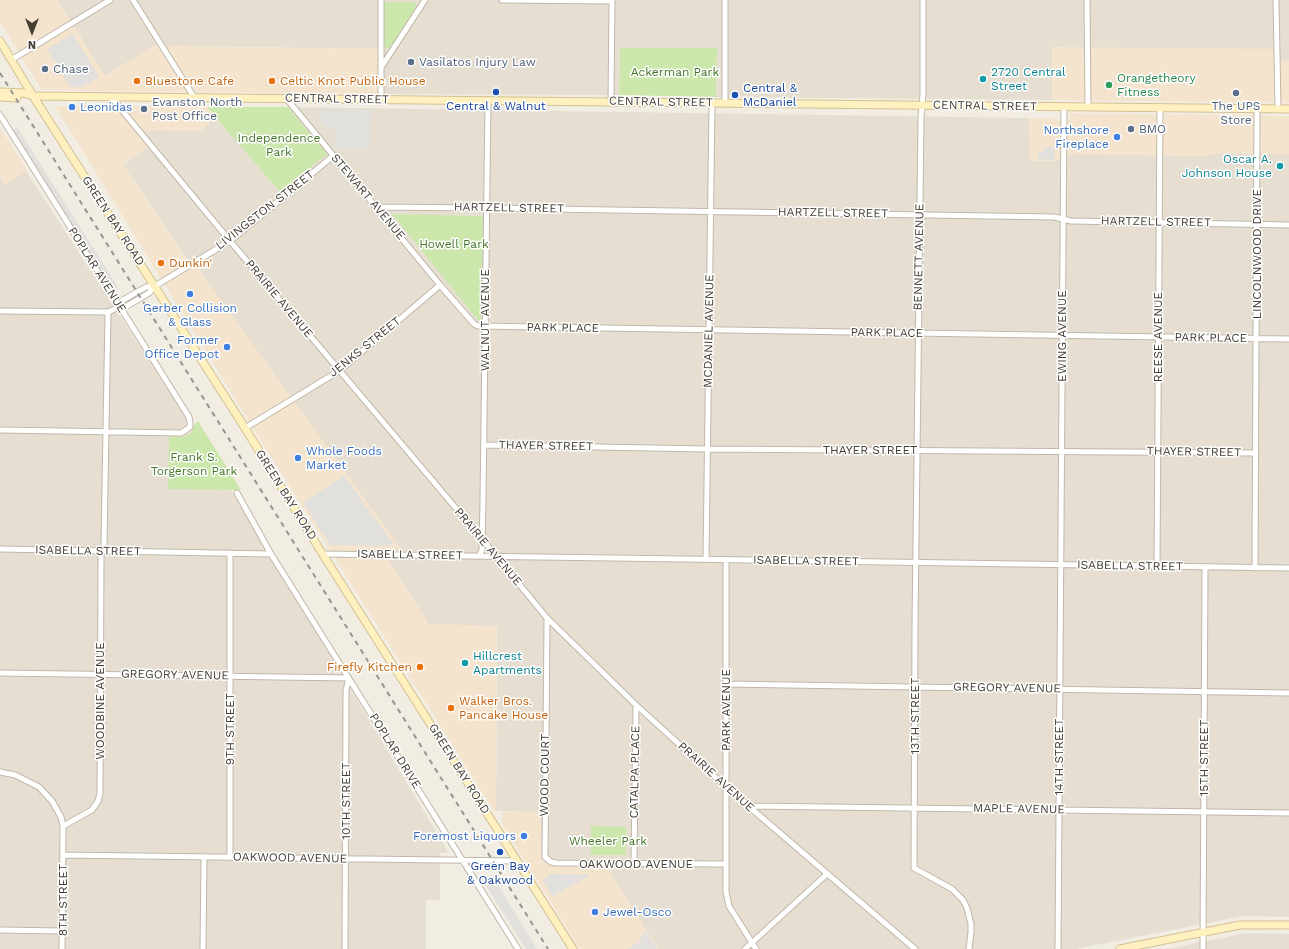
<!DOCTYPE html>
<html>
<head>
<meta charset="utf-8">
<style>
  body { margin:0 }
  #map { position:relative; width:1289px; height:949px; overflow:hidden; background:#f2ede3; font-family:"Work Sans",sans-serif }
  canvas { display:block }
  .north { position:absolute; left:12px; top:12px; width:40px; height:40px; -webkit-text-stroke:3px #fff; paint-order:stroke; rotate:180deg; font-size:11px; font-weight:700; line-height:16px; text-align:center; color:#443d34 }
  .north::after { content:''; display:block; margin:auto; width:14px; height:18px; background:#443d34; clip-path:polygon(50% 0,100% 100%,50% 72%,0 100%) }
</style>
</head>
<body>
<div id="map">
<canvas width="1289" height="949"></canvas>
<div class="north">N</div>
</div>
<script>
const ctx = document.querySelector('canvas').getContext('2d');
ctx.lineJoin = 'round';
function fillPath(path, color) { ctx.fillStyle = color; ctx.fill(path, 'evenodd'); }
const shape = rows => new Path2D(rows.map(r => 'M' + r).join(''));
function trace(path, color, width, dash) { ctx.strokeStyle = color; ctx.lineWidth = width; ctx.lineCap = dash ? 'butt' : 'round'; ctx.setLineDash(dash || []); ctx.stroke(path); }
function write(font, color, halo, rows, align = 'center') {
  ctx.font = font + ' "Work Sans",sans-serif'; ctx.lineWidth = 3; ctx.setLineDash([]); ctx.textBaseline = 'middle'; ctx.strokeStyle = halo; ctx.fillStyle = color; for (const [text, x, y, turn = 0] of rows) {
    ctx.save(); ctx.translate(x, y); ctx.rotate((+turn || 0) * Math.PI / 180); ctx.textAlign = isNaN(turn) ? turn : align; if (halo) ctx.strokeText(text, 0, 0); ctx.fillText(text, 0, 0); ctx.restore();
  }
}
fillPath(shape([
  [57,0,1289,0,1289,61,1052,47,1052,100,716,97,717,48,620,48,619,95,379,94,378,49,161,46,159,43,105,76],
  [288,107,1029,118,1030,161,1055,161,1071,154,1207,156,1217,153,1289,154,1289,917,1243,916,1076,949,658,949,607,867,553,866,545,862,542,858,541,853,541,812,496,811,497,626,429,625,381,549,400,549,194,264,191,265,123,165,151,144,140,130,200,131,216,117,280,192,327,154],
  [26,171,193,428,191,432,183,437,170,436,168,489,231,490,449,853,440,853,440,900,426,900,426,949,0,949,0,176,5,184],
  [1246,933,1289,934,1289,949,1166,949]
]), '#e6dfd1');
fillPath(shape([
  [0,0,57,0,105,76,159,43,161,46,378,49,379,94,42,90,0,22],
  [1052,47,1276,49,1276,61,1289,61,1289,103,1052,100],
  [55,106,207,107,216,117,200,131,140,130,151,144,123,165,190,265,194,263,401,549,381,549,429,624,497,626,496,811,494,811,256,433],
  [1070,113,1289,116,1289,154,1217,153,1207,156,1071,154,1055,161,1030,161,1029,118,1070,119],
  [0,128,27,170,5,185,0,176],
  [502,812,541,812,541,853,542,858,548,864,553,866,607,867,658,949,580,949,502,824]
]), '#f5e4cd');
fillPath(shape([
  [384,2,413,2,415,3,416,7,390,48,385,48,383,45,383,5],
  [620,48,717,48,716,97,619,95],
  [207,107,288,107,327,154,280,192],
  [392,214,483,216,481,320,478,320],
  [198,421,241,490,168,489,169,439,170,436,183,437,191,433,194,425],
  [591,826,626,827,626,855,591,855]
]), '#cce7ab');
fillPath(shape([
  [73,34,99,77,82,87,70,87,47,49],
  [320,110,371,110,370,148,335,148,335,128,324,128,324,123,319,123],
  [17,127,118,287,113,290,13,130],
  [1044,147,1054,147,1054,160,1038,159,1038,152,1044,152],
  [344,476,393,543,389,546,330,545,303,502],
  [550,874,588,875,588,877,552,896,543,881],
  [483,881,498,885,537,949,526,949],
  [645,931,657,949,628,949,639,942]
]), '#e2e0dc');
const street = shape([
  [133,0,194,97],
  [381,0,381,99],
  [502,0,612,1],
  [923,0,923,94,921,118,915,625,914,868,952,889,963,900,967,908,971,924,971,932,969,949],
  [1087,0,1088,107],
  [1276,0,1278,109],
  [11,60,110,0],
  [382,66,425,0],
  [111,97,230,241,482,539,547,618,636,705,725,786,915,949],
  [286,98,440,285,474,324,478,326,1289,339],
  [611,102,612,0],
  [725,103,725,0],
  [0,115,189,417,190,423,190,427,186,430,181,433,0,430],
  [376,207,486,208,1054,217,1071,221,1289,225],
  [119,307,123,300,146,287,155,286,230,241,333,156],
  [0,311,108,312,119,307,127,306,149,293,155,286],
  [245,428,339,371,440,285],
  [484,445,707,449,1256,453],
  [237,493,271,554,518,949],
  [0,549,271,554],
  [323,554,684,559,1289,568],
  [479,556,482,550,483,500,488,100],
  [706,559,712,103],
  [726,560,726,892,729,906,756,949],
  [1157,567,1160,107],
  [1255,568,1257,108],
  [547,618,545,857,551,862,556,863,726,864],
  [0,673,349,678,346,690,345,949],
  [726,684,1289,693],
  [0,772,15,775,39,787,52,801,61,817,63,826,62,949],
  [749,806,1289,813],
  [63,826,92,810,98,801,100,794,101,556,104,545,108,312],
  [63,855,517,861],
  [230,857,230,553],
  [634,864,636,705],
  [0,930,62,931],
  [203,949,204,857],
  [745,949,827,874],
  [1058,949,1064,106],
  [1203,949,1205,568]
]);
const secondary = shape([
  [0,41,33,96,245,428,320,550,573,949],
  [0,92,24,93,33,96,1289,109],
  [0,97,17,98],
  [1120,949,1240,925,1289,925]
]);
trace(street, '#c0b8a9', 7);
trace(secondary, '#d3c193', 9);
trace(street, '#fff', 5);
trace(secondary, '#fff0c0', 7);
trace(shape([
  [0,73,548,949]
]), '#949494', 2, [5, 5]);
for (const [x, y, r, color] of [
  [411,62,4,"#5c6f8a"],
  [45,69,4,"#5c6f8a"],
  [983,79,4,"#0f9aa8"],
  [137,81,4,"#e8710a"],
  [272,81,4,"#e8710a"],
  [1109,85,4,"#2e9e5b"],
  [496,92,4,"#1a4fb4"],
  [1236,93,4,"#5c6f8a"],
  [735,95,4,"#1a4fb4"],
  [72,107,4,"#3f7fe0"],
  [144,109,4,"#5c6f8a"],
  [1131,129,4,"#5c6f8a"],
  [1117,137,4,"#3f7fe0"],
  [1280,166,4,"#0f9aa8"],
  [161,263,4,"#e8710a"],
  [190,294,4,"#3f7fe0"],
  [227,347,4,"#3f7fe0"],
  [298,458,4,"#3f7fe0"],
  [465,663,4,"#0f9aa8"],
  [420,667,4,"#e8710a"],
  [451,708,4,"#e8710a"],
  [524,836,4,"#3f7fe0"],
  [500,852,4,"#1a4fb4"],
  [595,912,4,"#3f7fe0"]
]) { const dot = new Path2D(); dot.arc(x, y, r, 0, 2 * Math.PI); ctx.fillStyle = color; ctx.fill(dot); trace(dot, '#fff', 1.5); }
write('12px', '#4e5e75', '#fff', [
  ["Vasilatos Injury Law",419,62],
  ["Chase",53,69],
  ["Evanston North",152,102],
  ["Post Office",152,116],
  ["The UPS",1236,106,"center"],
  ["Store",1236,120,"center"],
  ["BMO",1139,129]
], 'left');
write('12px', '#457527', '#fff', [
  ["Ackerman Park",675,72],
  ["Independence",279,138],
  ["Park",279,152],
  ["Howell Park",454,244],
  ["Frank S.",194,457],
  ["Torgerson Park",194,471],
  ["Wheeler Park",608,841]
]);
write('12px', '#0d838f', '#fff', [
  ["2720 Central",991,72],
  ["Street",991,86],
  ["Oscar A.",1272,159,"right"],
  ["Johnson House",1272,173,"right"],
  ["Hillcrest",473,656],
  ["Apartments",473,670]
], 'left');
write('12px', '#27864d', '#fff', [
  ["Orangetheory",1117,78],
  ["Fitness",1117,92]
], 'left');
write('12px', '#c56008', '#fff', [
  ["Bluestone Cafe",145,81],
  ["Celtic Knot Public House",280,81],
  ["Dunkin'",169,263],
  ["Firefly Kitchen",412,667,"right"],
  ["Walker Bros.",459,701],
  ["Pancake House",459,715]
], 'left');
write('12px', '#164399', '#fff', [
  ["Central &",743,88,"left"],
  ["McDaniel",743,102,"left"],
  ["Central & Walnut",496,106],
  ["Green Bay",500,866],
  ["& Oakwood",500,880]
]);
write('12px', '#443d34', '#fff', [
  ["CENTRAL STREET",337,99,1],
  ["CENTRAL STREET",661,102,1],
  ["CENTRAL STREET",985,106,1],
  ["STEWART AVENUE",368,197,50],
  ["HARTZELL STREET",509,208,1],
  ["LIVINGSTON STREET",265,210,-38],
  ["HARTZELL STREET",833,213,1],
  ["GREEN BAY ROAD",113,221,57],
  ["HARTZELL STREET",1156,222,1],
  ["LINCOLNWOOD DRIVE",1257,254,-90],
  ["BENNETT AVENUE",919,257,-89],
  ["POPLAR AVENUE",97,270,58],
  ["PRAIRIE AVENUE",279,299,50],
  ["WALNUT AVENUE",485,320,-90],
  ["PARK PLACE",563,328,1],
  ["MCDANIEL AVENUE",709,331,-89],
  ["PARK PLACE",887,333,1],
  ["EWING AVENUE",1062,336,-90],
  ["REESE AVENUE",1158,337,-90],
  ["PARK PLACE",1211,338,1],
  ["JENKS STREET",365,347,-39],
  ["THAYER STREET",546,446,1],
  ["THAYER STREET",870,450],
  ["THAYER STREET",1194,452,1],
  ["GREEN BAY ROAD",286,495,58],
  ["PRAIRIE AVENUE",488,547,50],
  ["ISABELLA STREET",88,551,1],
  ["ISABELLA STREET",410,555,1],
  ["ISABELLA STREET",806,561,1],
  ["ISABELLA STREET",1130,566,1],
  ["GREGORY AVENUE",175,675,1],
  ["GREGORY AVENUE",1007,688,1],
  ["WOODBINE AVENUE",100,701,-90],
  ["PARK AVENUE",726,710,-90],
  ["13TH STREET",915,716,-90],
  ["9TH STREET",230,729,-90],
  ["POPLAR DRIVE",395,751,58],
  ["14TH STREET",1059,757,-90],
  ["15TH STREET",1204,758,-90],
  ["GREEN BAY ROAD",459,769,58],
  ["CATALPA PLACE",635,772,-89],
  ["WOOD COURT",545,775,-89],
  ["PRAIRIE AVENUE",716,777,42],
  ["10TH STREET",346,801,-90],
  ["MAPLE AVENUE",1019,809,1],
  ["OAKWOOD AVENUE",290,858,1],
  ["OAKWOOD AVENUE",636,864],
  ["8TH STREET",63,900,-90]
]);
write('12px', '#366cbe', '#fff', [
  ["Leonidas",80,107],
  ["Northshore",1109,130,"right"],
  ["Fireplace",1109,144,"right"],
  ["Gerber Collision",190,308,"center"],
  ["& Glass",190,322,"center"],
  ["Former",219,340,"right"],
  ["Office Depot",219,354,"right"],
  ["Whole Foods",306,451],
  ["Market",306,465],
  ["Foremost Liquors",516,836,"right"],
  ["Jewel-Osco",603,912]
], 'left');
</script>
</body>
</html>
